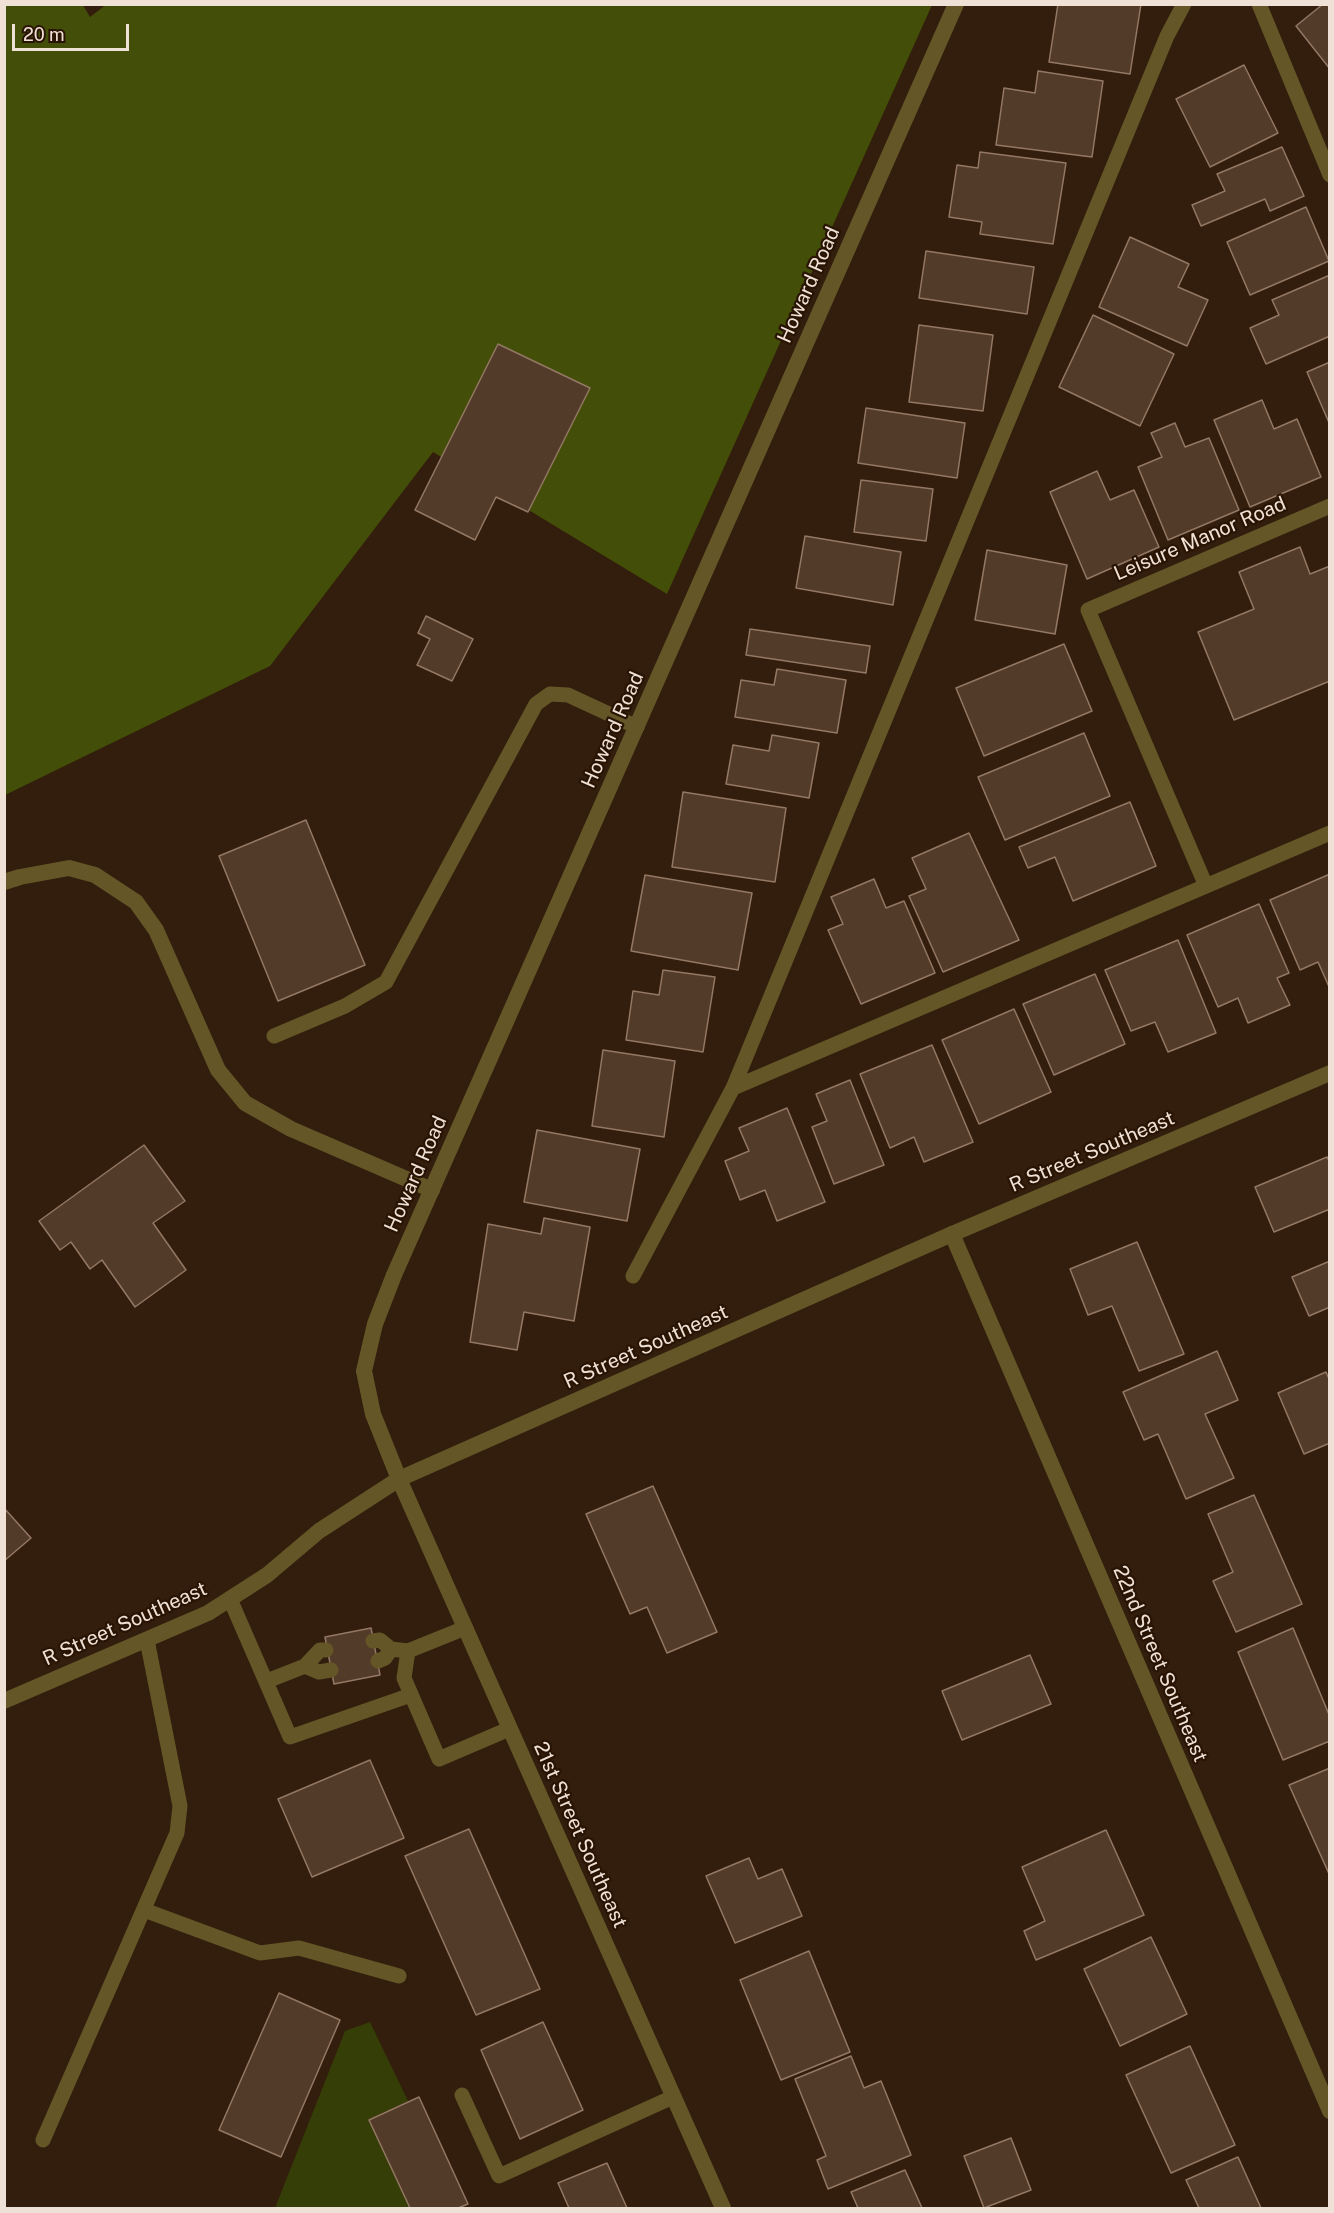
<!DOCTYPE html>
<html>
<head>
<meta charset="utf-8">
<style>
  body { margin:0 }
  #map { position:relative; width:1334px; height:2213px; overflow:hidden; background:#331d0c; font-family:"Public Sans",sans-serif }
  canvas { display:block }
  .frame { position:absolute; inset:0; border:6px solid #f0e1d6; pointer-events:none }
  .scale { position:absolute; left:12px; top:24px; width:117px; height:27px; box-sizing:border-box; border:3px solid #f0e1d6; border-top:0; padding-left:8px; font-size:18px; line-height:21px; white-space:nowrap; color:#f0e1d6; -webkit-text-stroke:4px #291403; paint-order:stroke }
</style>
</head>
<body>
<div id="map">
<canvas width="1334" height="2213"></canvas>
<div class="frame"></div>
<div class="scale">20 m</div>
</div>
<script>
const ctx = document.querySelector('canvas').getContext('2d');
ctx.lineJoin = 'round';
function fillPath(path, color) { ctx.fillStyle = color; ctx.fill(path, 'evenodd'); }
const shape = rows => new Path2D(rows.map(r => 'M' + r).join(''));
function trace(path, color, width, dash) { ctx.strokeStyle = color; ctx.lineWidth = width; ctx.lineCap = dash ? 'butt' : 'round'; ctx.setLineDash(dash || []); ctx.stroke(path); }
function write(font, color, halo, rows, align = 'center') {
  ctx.font = font + ' "Public Sans",sans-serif'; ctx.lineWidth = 4.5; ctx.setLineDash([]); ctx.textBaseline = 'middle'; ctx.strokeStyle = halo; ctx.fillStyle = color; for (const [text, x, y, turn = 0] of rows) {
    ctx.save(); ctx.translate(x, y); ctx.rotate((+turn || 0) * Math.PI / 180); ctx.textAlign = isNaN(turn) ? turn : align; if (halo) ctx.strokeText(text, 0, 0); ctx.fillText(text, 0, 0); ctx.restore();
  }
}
fillPath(shape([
  [370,2022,408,2101,369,2119,411,2208,275,2208,345,2031]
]), '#353e07');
fillPath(shape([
  [107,4,932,5,667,594,433,452,270,666,5,795,5,5,83,5,90,17]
]), '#434e08');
const building = shape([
  [1058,4,1141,4,1130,74,1049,62,1058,4],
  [1323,4,1330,4,1330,69,1296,26,1323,4],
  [1244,65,1278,133,1210,167,1176,99,1244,65],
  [1038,71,1103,81,1092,157,996,145,1004,88,1035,93,1038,71],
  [1282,147,1304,196,1270,211,1265,199,1201,226,1192,205,1225,191,1217,174,1282,147],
  [980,152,1066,163,1053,244,980,234,982,222,949,217,957,165,978,168,980,152],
  [1306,207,1329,261,1250,295,1227,242,1306,207],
  [1130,237,1189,264,1178,287,1208,300,1187,346,1099,307,1130,237],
  [926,251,1034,267,1027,314,919,298,926,251],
  [1330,275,1330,336,1266,364,1250,328,1279,315,1272,300,1330,275],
  [1093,315,1174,354,1140,426,1059,387,1093,315],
  [919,325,993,335,983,411,909,402,919,325],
  [498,344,590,388,528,512,496,497,475,540,415,510,498,344],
  [1330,362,1330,425,1307,372,1330,362],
  [1262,400,1274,429,1297,419,1321,477,1250,507,1214,420,1262,400],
  [866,408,965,423,957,478,858,463,866,408],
  [1175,423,1185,447,1209,438,1239,510,1168,540,1138,467,1162,457,1151,433,1175,423],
  [1097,471,1110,500,1134,490,1159,547,1087,579,1050,492,1097,471],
  [861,480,933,489,926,541,854,532,861,480],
  [805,536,901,552,893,605,796,588,805,536],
  [1300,547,1310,574,1330,566,1330,681,1234,720,1198,632,1254,609,1239,572,1300,547],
  [987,550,1067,565,1055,634,975,620,987,550],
  [426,616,473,639,452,681,417,665,430,639,418,633,426,616],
  [750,629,870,646,866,673,746,655,750,629],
  [1064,644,1092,711,984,756,956,688,1064,644],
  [777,669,846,680,837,733,735,717,741,680,774,685,777,669],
  [1084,733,1110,796,1005,840,978,777,1084,733],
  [772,735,819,743,809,798,726,784,733,745,769,751,772,735],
  [683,792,786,808,775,882,672,867,683,792],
  [1130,802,1156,866,1073,901,1055,857,1028,868,1019,847,1130,802],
  [306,820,365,965,278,1001,219,856,306,820],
  [969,833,1019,940,943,972,909,896,926,889,912,858,969,833],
  [1330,874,1330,989,1318,962,1300,970,1270,900,1330,874],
  [645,875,752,893,738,970,631,951,645,875],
  [874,879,886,908,904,901,935,973,861,1004,828,930,843,924,831,897,874,879],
  [1259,904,1289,973,1277,978,1290,1005,1248,1023,1238,998,1218,1007,1187,935,1259,904],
  [1178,940,1216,1033,1168,1052,1155,1022,1131,1031,1105,970,1178,940],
  [663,970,715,977,703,1052,626,1040,633,991,659,995,663,970],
  [1095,974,1125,1044,1054,1075,1023,1004,1095,974],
  [1014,1009,1051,1092,979,1124,942,1040,1014,1009],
  [932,1045,973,1142,924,1162,914,1137,890,1148,860,1074,932,1045],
  [603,1050,675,1061,664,1137,592,1126,603,1050],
  [850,1080,884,1165,834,1184,812,1127,827,1121,816,1094,850,1080],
  [787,1108,825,1202,777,1221,765,1190,740,1200,725,1161,749,1151,739,1128,787,1108],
  [537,1130,640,1149,627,1221,524,1202,537,1130],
  [144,1145,185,1201,153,1223,186,1270,135,1307,102,1260,90,1269,71,1242,60,1250,39,1221,144,1145],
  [1327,1157,1330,1162,1330,1209,1274,1232,1255,1187,1327,1157],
  [544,1218,590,1227,574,1321,524,1312,517,1350,470,1342,488,1224,541,1234,544,1218],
  [1137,1242,1184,1354,1139,1371,1112,1306,1088,1315,1070,1269,1137,1242],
  [1330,1261,1330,1307,1309,1316,1292,1277,1330,1261],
  [1217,1351,1238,1400,1205,1414,1234,1478,1186,1499,1158,1434,1144,1440,1123,1392,1217,1351],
  [1326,1372,1330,1381,1330,1443,1304,1454,1278,1393,1326,1372],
  [653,1486,717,1632,667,1653,647,1607,630,1614,586,1514,653,1486],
  [1254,1495,1302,1604,1236,1632,1213,1581,1233,1572,1208,1514,1254,1495],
  [4,1508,31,1538,4,1561,4,1508],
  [371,1628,380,1675,334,1684,325,1637,371,1628],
  [1293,1628,1330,1717,1330,1741,1283,1760,1238,1652,1293,1628],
  [1030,1655,1051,1704,962,1740,942,1691,1030,1655],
  [370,1760,404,1838,312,1877,278,1799,370,1760],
  [1330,1768,1330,1876,1289,1785,1330,1768],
  [469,1829,540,1989,476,2015,405,1856,469,1829],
  [1106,1830,1144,1915,1036,1960,1024,1931,1045,1921,1022,1867,1106,1830],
  [749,1858,758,1879,782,1869,802,1916,735,1943,706,1876,749,1858],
  [1151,1937,1187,2014,1120,2046,1084,1969,1151,1937],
  [809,1951,850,2052,781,2080,740,1980,809,1951],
  [279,1993,340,2020,281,2157,219,2130,279,1993],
  [543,2022,583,2110,520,2139,481,2050,543,2022],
  [1190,2046,1235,2145,1171,2173,1126,2075,1190,2046],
  [851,2056,864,2088,881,2081,911,2155,828,2189,817,2160,826,2156,795,2079,851,2056],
  [419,2097,468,2204,458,2208,410,2208,369,2120,419,2097],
  [1011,2138,1031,2190,984,2208,964,2156,1011,2138],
  [1238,2157,1261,2208,1199,2208,1186,2180,1238,2157],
  [607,2163,627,2208,569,2208,558,2183,607,2163],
  [905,2170,922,2208,858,2208,851,2192,905,2170]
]);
fillPath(building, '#533b29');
trace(building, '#937864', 1.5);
trace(shape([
  [1259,4,1330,175],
  [1206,886,1088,610,1330,506],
  [274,1036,345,1006,386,982,536,704,550,694,568,695,637,727],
  [733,1088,1330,833],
  [633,1276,733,1088,1167,36,1184,4],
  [230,1599,290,1737,411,1695],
  [465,1628,408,1651,404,1678,439,1759,509,1729],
  [373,1641,380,1640,391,1649,408,1651],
  [378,1661,385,1658,391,1649],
  [305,1666,319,1672,331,1670],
  [267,1681,305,1666,320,1650,326,1650],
  [144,1910,260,1953,299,1948,399,1976],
  [462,2095,499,2176,673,2097],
  [43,2140,177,1833,180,1806,147,1640]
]), '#655628', 15);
trace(shape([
  [4,882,20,877,69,868,95,875,136,902,156,930,218,1070,245,1103,291,1129,432,1190],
  [952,1234,1330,2111]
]), '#655628', 16);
trace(shape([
  [4,1701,208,1613,267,1575,319,1531,399,1479,952,1234,1330,1073],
  [723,2208,399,1479,373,1414,364,1371,375,1324,394,1275,956,4]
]), '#655628', 16);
write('20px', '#f0e1d6', '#291403', [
  ["Howard Road",809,285,-66],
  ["Leisure Manor Road",1200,539,-23],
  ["Howard Road",613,730,-66],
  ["R Street Southeast",1092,1152,-23],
  ["Howard Road",416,1174,-66],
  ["R Street Southeast",646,1347,-24],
  ["R Street Southeast",125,1624,-24],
  ["22nd Street Southeast",1160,1664,67],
  ["21st Street Southeast",580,1835,66]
]);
</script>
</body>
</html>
